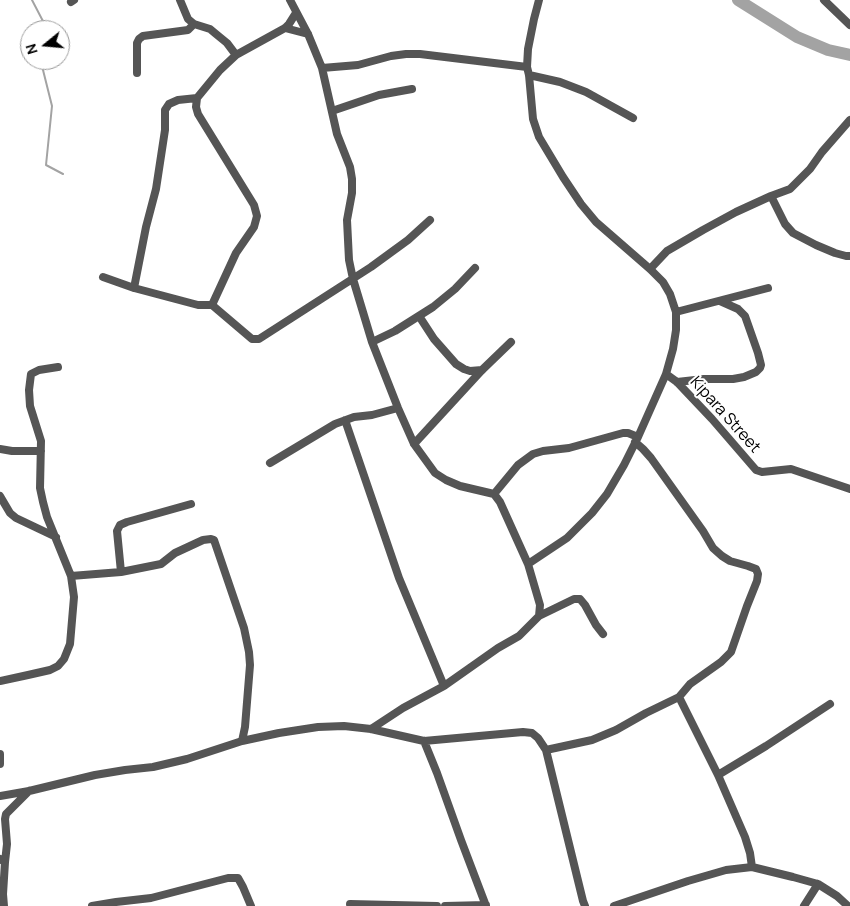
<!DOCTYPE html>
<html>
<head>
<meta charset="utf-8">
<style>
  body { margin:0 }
  #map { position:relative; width:850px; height:906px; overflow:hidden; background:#fff; font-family:Manrope,sans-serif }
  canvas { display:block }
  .north { position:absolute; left:20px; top:20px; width:50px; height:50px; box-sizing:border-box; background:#fff; border:1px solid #999; border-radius:50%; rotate:253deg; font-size:14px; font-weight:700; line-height:20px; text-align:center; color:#000 }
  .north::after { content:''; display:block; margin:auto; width:18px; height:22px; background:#000; clip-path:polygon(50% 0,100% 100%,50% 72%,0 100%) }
</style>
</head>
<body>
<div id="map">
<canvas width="850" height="906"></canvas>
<div class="north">N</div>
</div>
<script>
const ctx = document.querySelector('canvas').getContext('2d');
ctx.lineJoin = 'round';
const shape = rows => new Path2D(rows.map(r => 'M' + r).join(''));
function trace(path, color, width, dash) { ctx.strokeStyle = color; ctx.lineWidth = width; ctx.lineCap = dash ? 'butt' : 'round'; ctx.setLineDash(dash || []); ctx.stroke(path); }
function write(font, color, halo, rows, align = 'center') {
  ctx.font = font + ' Manrope,sans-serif'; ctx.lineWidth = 4; ctx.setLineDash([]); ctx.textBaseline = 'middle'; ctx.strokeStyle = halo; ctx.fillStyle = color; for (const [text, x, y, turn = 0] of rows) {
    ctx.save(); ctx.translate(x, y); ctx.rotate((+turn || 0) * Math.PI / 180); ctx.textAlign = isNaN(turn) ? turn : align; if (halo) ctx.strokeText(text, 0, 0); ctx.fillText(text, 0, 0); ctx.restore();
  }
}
trace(shape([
  [32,0,45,25,45,30],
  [44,60,43,70,52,106,46,165,63,174]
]), '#a3a3a3', 2);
trace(shape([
  [738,0,797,37,828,50,850,55]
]), '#a3a3a3', 12);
trace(shape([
  [180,0,188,19,194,24,210,29,216,34,227,43,236,55],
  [290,0,308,34,322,68,337,134,350,167,352,179,352,193,347,220,349,260,353,279,372,342,398,408,414,444,435,473,446,480,460,486,494,494,500,502,528,564,540,605,539,616,519,636,498,648,444,686,403,708,371,729],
  [824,0,850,25],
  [71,2,74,0],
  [285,28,308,34],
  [322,68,358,65,391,56,406,54,420,54,527,67],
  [137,73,137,43,139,39,143,36,188,30,194,24],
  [529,75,560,82,586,92,633,118],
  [332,111,379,95,412,89],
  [771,196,785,224,793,233,816,245,835,253,846,256,850,256],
  [650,269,667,251,703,230,736,212,771,196,790,189,810,169,822,152,850,120],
  [103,277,134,288,198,305,212,305,236,253,254,227,257,216,254,205,198,114,196,107,197,98,220,70,236,55,285,28,289,24,296,13],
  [134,288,146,227,156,189,165,130,165,110,169,104,178,100,197,98],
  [212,305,252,339,259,339,371,267,408,240,430,220],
  [676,312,768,288],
  [419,316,434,339,456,364,464,369,470,371,482,370],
  [372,342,395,331,433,307,455,289,475,268],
  [666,374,677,382,712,419,756,470,762,472,791,469,850,489],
  [677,382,704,379,733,379,744,377,756,372,760,368,761,365,758,353,745,316,738,309,720,301],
  [345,420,399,578,444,686],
  [414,444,482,370,511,342],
  [0,449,12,451,41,451],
  [270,463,335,424,354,417,372,415,398,408],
  [494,494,518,465,533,454,543,451,569,448,623,433,628,433,638,437],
  [0,496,10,513,16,518,56,537],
  [528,564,567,538,592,513,607,494,624,465,638,437,666,374,673,349,676,330,676,312,670,294,663,282,650,269,596,222,581,204,563,177,539,137,533,119,529,75,527,67,528,49,534,19,539,0],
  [121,572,117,531,120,525,127,522,191,504],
  [71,576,121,572,161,564,175,553,203,540,211,539,214,540,244,628,249,652,250,665,245,727,242,741],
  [539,616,574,599,580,599,585,605,596,625,603,634],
  [0,681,28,675,50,670,58,666,64,659,70,644,74,597,71,576,47,517,43,502,40,488,41,441,30,406,29,390,31,374,39,370,58,367],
  [679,697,718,775,745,837,750,853,752,867],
  [424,741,437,773,461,840,486,906],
  [546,750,592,740,616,730,646,713,679,697,690,684,721,662,731,652,747,606,757,581,758,574,756,569,748,566,730,561,722,556,713,548,703,531,651,458,643,449,635,442],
  [0,754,0,764],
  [718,775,766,746,830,704],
  [0,796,29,791,95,775,125,770,153,767,187,759,242,741,279,733,318,727,344,726,371,729,424,741,523,732,532,733,538,738,546,750,583,901,585,906],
  [0,859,5,862,3,894,4,906],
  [5,862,7,844,5,819,6,814,29,791],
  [350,904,437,906],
  [92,906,116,902,151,898,228,878,238,878,243,887,251,906],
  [445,906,486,905],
  [614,906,688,881,726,870,752,867,793,877,818,884,837,896,848,906],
  [804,906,818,884]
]), '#555', 8);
write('16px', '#000', '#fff', [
  ["Kipara Street",725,415,48]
]);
</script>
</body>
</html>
